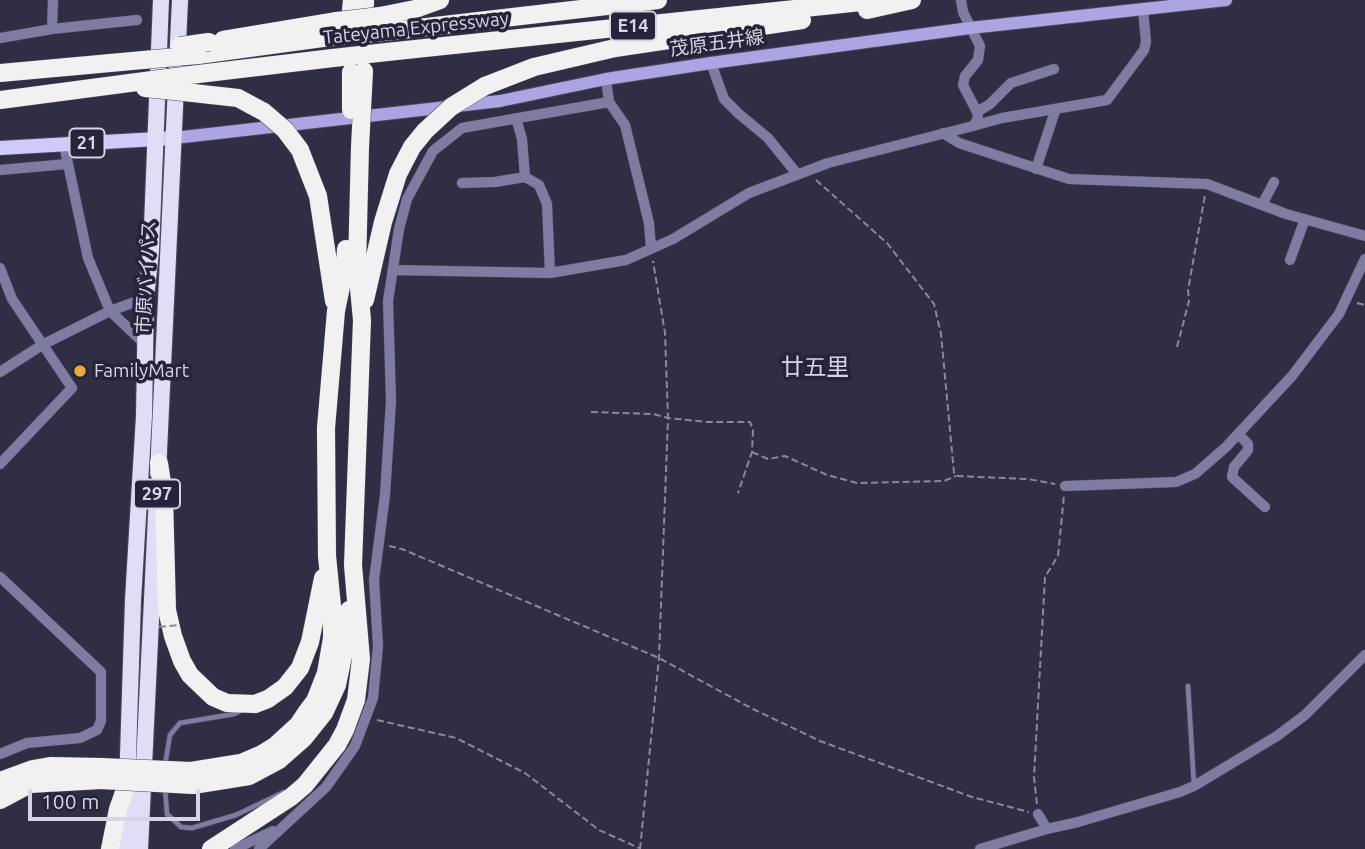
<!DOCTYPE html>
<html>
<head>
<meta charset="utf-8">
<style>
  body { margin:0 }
  #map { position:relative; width:1365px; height:849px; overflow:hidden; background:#302e45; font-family:Ubuntu,sans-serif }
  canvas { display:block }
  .scale { position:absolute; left:28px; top:789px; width:172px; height:32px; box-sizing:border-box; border:4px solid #d5d5e3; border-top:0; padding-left:9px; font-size:21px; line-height:24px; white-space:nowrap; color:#d5d5e3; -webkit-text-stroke:5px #26243a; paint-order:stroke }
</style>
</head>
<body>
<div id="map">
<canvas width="1365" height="849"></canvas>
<div class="scale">100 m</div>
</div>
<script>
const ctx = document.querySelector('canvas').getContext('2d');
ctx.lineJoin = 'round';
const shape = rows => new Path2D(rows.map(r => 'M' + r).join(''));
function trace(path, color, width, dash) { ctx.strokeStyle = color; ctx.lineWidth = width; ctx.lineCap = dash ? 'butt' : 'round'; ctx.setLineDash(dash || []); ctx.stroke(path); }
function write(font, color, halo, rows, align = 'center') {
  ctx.font = font + ' Ubuntu,"Noto Sans JP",sans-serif'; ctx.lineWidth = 7; ctx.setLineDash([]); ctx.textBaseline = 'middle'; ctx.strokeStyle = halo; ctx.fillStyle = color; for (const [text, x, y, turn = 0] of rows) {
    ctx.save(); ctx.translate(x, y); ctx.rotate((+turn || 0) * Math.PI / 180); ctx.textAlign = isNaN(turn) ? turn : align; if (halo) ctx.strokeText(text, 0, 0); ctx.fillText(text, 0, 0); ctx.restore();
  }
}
const service = shape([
  [1188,686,1194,785],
  [165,765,170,735,180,723,234,714,242,710],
  [165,788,167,814,181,827,192,828,236,815,284,792]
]);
const minor = shape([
  [52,29,53,0],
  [0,38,52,29,137,20],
  [711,63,724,99,739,114,768,138,797,174],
  [606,79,609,102,625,125,649,223,651,248],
  [977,112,990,104,1011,83,1054,69],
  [516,118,522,139,525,177],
  [973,126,1002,118,1107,100,1144,50,1146,42,1143,9],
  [943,133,959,143,1069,179,1207,184,1286,214,1365,236],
  [64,145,88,258,110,311,145,344],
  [1036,169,1055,111],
  [0,170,67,164],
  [462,183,495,182,525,177,539,185,547,204,550,273],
  [1262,205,1274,182],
  [1290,260,1305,219],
  [0,268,12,299,72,388,0,464],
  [393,270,550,273,626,260,673,239,749,193,828,163,973,126,978,119,977,112,963,85,965,76,978,60,980,46,963,12,961,0],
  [0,372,42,345,110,311,146,298],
  [1238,434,1248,444,1248,450,1234,467,1232,477,1265,507],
  [1065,486,1176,482,1195,474,1226,447,1292,376,1339,314,1365,259],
  [0,577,101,672,101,721,97,730,80,738,27,743,0,754],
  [1038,814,1047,829],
  [235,849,273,831],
  [259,849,326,787,355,746,373,698,378,646,374,580,385,495,391,401,388,301,399,229,407,199,433,151,462,128,609,102],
  [980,849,1047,829,1078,822,1180,792,1194,786,1277,736,1305,715,1365,655]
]);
const secondary = shape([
  [174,138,500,101,606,79,711,63,970,28,1226,0]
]);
const primary = shape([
  [0,148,174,138]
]);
const trunk = shape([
  [158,473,180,0],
  [125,849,133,600,144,416,146,298,151,251,161,0],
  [140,849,157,495]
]);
const motorway = shape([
  [365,4,365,0],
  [351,10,352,0],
  [867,10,912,0],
  [380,16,415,9,440,0],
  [384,32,658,0],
  [223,40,337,21],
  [387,52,880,0],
  [198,55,330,37],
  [190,75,333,58],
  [485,86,534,67,615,48,802,20],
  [193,93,238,98,264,112],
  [300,150,318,196,334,301],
  [365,300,383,222,398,174,412,147,425,131],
  [159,463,164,496,167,610,173,636,182,661,190,675,213,697,227,703,255,704,268,699,285,687,300,668,310,642,323,578],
  [191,771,241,763,262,754,275,746,298,725,306,713,315,701,326,673,332,638,332,606,327,556,326,428,336,311,345,267,346,249],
  [0,781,33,769,50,766,101,767],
  [193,785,249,776,279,760,304,738,324,713,337,685,347,637,349,610],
  [0,800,30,784,101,780],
  [110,849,118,809,126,787],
  [211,849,291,797,305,785,337,745,345,730,356,700,361,659,353,565,362,320,357,267,360,147]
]);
trace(service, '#4a495e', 6);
trace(minor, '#4a495e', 11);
trace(secondary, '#4a495e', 14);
trace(primary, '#4a495e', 16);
trace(trunk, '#4a495e', 18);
trace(motorway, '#4a495e', 19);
trace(shape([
  [816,180,887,243,934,304,941,334,954,473,956,476,1028,479,1055,484],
  [1357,303,1365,305],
  [1177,347,1189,301,1188,290,1205,195],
  [591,412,653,414,668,418,708,422,750,422,753,430,752,452,738,493],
  [752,452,768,459,785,456,827,475,857,483,944,481,956,476],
  [389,546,402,549,659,658,751,708,820,741,972,797,1029,812],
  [377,720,456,738,525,773,599,830,639,848],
  [1037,804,1034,777,1045,577,1058,556,1064,495],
  [640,849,659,658,668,418,665,333,653,261]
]), '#8a899b', 2, [7, 3.5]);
trace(service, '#7f7ca2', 4.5);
trace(minor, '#7f7ca2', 10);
trace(secondary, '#aba6e3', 12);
trace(primary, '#cecbfa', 14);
trace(trunk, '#e0def6', 16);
trace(motorway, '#f1f1f1', 18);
const motorwayBridge = shape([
  [337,21,380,16],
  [330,37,384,32],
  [180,46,209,42],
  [333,58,387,52],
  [0,73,198,55],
  [145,88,193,93],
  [0,100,190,75],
  [351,110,351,72],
  [264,112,285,130,300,150],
  [425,131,451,107,485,86],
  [360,147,364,71],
  [101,767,191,771],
  [101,780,193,785]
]);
trace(motorwayBridge, '#4a495e', 19, []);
trace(shape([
  [159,627,179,625]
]), '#8a899b', 2, [7, 3.5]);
trace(motorwayBridge, '#f1f1f1', 18);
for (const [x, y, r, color] of [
  [80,371,7,"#eaaa38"]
]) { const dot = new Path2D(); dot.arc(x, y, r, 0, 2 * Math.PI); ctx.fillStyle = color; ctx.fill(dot); trace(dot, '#26243a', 2.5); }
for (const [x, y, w] of [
  [633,26,46],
  [87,143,35],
  [157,494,46]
]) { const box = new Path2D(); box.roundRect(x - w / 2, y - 14.5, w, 29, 5); ctx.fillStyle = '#26243a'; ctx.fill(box); trace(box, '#d5d5e3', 2); }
write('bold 18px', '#d5d5e3', null, [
  ["E14",633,26],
  ["21",87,143],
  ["297",157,494]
]);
write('19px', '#d5d5e3', '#26243a', [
  ["Tateyama Expressway",416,28,-6],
  ["茂原五井線",717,43,-8],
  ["市原バイパス",146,277,-87]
]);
write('19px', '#d5d5e3', '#26243a', [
  ["FamilyMart",94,371]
], 'left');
write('23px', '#d5d5e3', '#26243a', [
  ["廿五里",815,367]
]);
</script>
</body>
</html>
